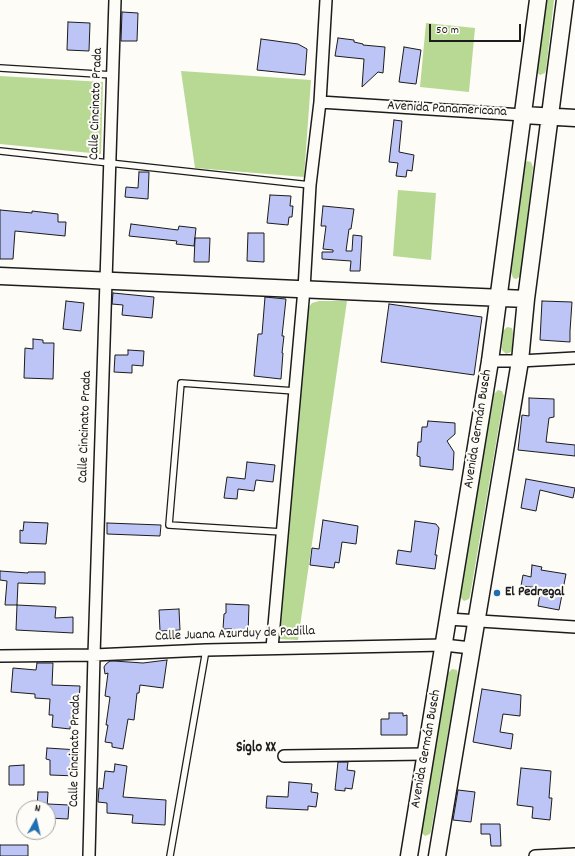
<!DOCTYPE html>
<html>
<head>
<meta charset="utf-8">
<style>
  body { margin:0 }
  #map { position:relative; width:575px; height:856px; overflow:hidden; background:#fdfcf7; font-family:Dekko,sans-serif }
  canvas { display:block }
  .north { position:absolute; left:16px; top:800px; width:40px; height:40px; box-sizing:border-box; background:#fdfcf7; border:1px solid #a3a29f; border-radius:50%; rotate:8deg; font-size:11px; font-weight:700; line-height:16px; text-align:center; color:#1c1c1c }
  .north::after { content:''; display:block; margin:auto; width:14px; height:18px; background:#1f6fb2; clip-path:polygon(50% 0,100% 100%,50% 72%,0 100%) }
  .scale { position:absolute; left:429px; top:24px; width:92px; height:18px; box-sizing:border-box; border:2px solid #1c1c1c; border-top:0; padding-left:5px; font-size:12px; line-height:14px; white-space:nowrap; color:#1c1c1c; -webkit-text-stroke:3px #fdfcf7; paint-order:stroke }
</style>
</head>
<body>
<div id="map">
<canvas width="575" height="856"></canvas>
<div class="north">N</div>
<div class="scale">50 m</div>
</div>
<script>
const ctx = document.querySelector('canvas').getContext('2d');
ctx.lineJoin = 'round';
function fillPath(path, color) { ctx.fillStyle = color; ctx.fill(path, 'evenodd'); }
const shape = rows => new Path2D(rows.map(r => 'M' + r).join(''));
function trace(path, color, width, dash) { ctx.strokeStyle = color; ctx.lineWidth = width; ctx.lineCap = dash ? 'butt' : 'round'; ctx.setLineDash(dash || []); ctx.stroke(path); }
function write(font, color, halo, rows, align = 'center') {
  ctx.font = font + ' Dekko,sans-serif'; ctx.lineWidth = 4; ctx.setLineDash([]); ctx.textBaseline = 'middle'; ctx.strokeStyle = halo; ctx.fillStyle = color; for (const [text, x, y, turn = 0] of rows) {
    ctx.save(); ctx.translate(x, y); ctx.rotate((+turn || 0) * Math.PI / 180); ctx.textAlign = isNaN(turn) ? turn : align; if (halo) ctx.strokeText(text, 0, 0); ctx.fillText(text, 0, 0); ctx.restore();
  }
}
fillPath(shape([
  [544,0,554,0,546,70,545,73,540,75,536,72],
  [426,23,475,28,469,92,420,87],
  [181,71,311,80,304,177,195,168],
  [0,76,103,82,101,154,0,144],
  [527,161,531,162,533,167,522,273,521,276,516,279,513,278,511,272,523,166],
  [398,190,436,193,431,260,393,256],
  [319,301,347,301,298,640,280,639,276,636,308,308,312,303],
  [507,327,512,328,513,333,512,349,511,352,506,354,502,350,502,347,503,331],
  [498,390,502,391,504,396,470,596,469,599,464,601,460,597,460,594,494,394],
  [452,669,457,670,458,675,431,831,430,834,425,836,421,832,421,829,448,673]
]), '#b8d993');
const building = shape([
  [122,12,138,13,137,41,121,41,122,12],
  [68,22,90,23,89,51,67,50,68,22],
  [338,38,354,40,354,42,363,44,363,45,385,47,383,73,378,72,362,87,364,59,335,56,338,38],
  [261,39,298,44,307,49,305,75,257,70,261,39],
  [404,47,421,50,416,84,399,82,404,47],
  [394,120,402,121,399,152,414,155,412,171,407,170,406,177,396,176,398,163,389,162,394,120],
  [139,172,149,172,148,199,125,197,126,187,138,188,139,172],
  [270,195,291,196,290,206,293,206,292,217,289,217,288,225,267,223,270,195],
  [323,206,354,209,351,229,349,229,346,251,352,251,353,235,362,236,360,271,350,271,351,261,322,259,322,252,333,252,333,250,323,249,326,226,321,226,323,206],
  [0,210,32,213,32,211,58,214,58,222,66,222,65,236,15,231,13,259,0,259,0,210],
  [131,224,178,230,179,226,196,228,194,246,176,244,177,241,129,236,131,224],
  [248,233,264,233,264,262,247,261,248,233],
  [195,238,210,238,209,262,194,262,195,238],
  [113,293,154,297,152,318,122,315,123,305,112,304,113,293],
  [265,297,286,299,282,336,284,336,282,353,283,353,281,379,254,376,258,334,262,334,265,297],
  [66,301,84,303,81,331,63,329,66,301],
  [542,301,572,302,570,331,570,342,540,340,542,301],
  [389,304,482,317,474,375,381,362,389,304],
  [33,339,43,340,43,343,54,343,53,379,24,378,25,348,33,349,33,339],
  [128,350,144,351,143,366,132,365,132,373,114,372,115,355,128,355,128,350],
  [529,398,554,399,554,417,549,418,546,442,575,445,575,456,518,450,522,415,529,416,529,398],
  [428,421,455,423,455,434,447,441,454,452,453,470,420,466,420,457,417,456,418,442,421,442,422,427,427,427,428,421],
  [247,462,275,465,273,482,256,480,254,491,238,489,237,499,224,498,227,477,245,479,247,462],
  [526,479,575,488,573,498,540,490,536,511,521,508,526,479],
  [323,520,358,526,356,544,342,542,339,563,335,562,334,568,310,565,312,548,319,549,323,520],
  [415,521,436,524,439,528,435,555,437,555,435,569,396,564,398,550,411,552,415,521],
  [24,522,48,523,46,544,20,543,20,530,23,531,24,522],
  [107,523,161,525,160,536,107,534,107,523],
  [532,565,542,567,541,570,566,574,559,610,538,606,541,588,521,586,523,575,531,577,532,565],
  [0,571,28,573,28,572,45,572,45,584,18,583,17,605,5,605,7,581,0,580,0,571],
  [226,604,249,605,248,633,232,632,232,629,223,629,224,614,226,613,226,604],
  [17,605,56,607,55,618,73,617,73,633,16,630,17,605],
  [179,609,180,630,160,631,159,610,179,609],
  [167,660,163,688,140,685,139,693,137,693,134,720,128,719,123,749,112,747,112,743,105,742,108,725,106,725,110,697,105,696,108,673,105,674,104,667,106,664,110,661,114,661,143,663,167,660],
  [37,663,53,663,52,685,80,686,79,700,73,700,70,729,52,727,53,715,49,715,50,699,35,698,35,694,11,692,13,668,36,670,37,663],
  [482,689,521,695,520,716,503,714,500,732,513,734,511,749,473,742,482,689],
  [389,713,403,713,403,716,407,715,407,735,381,735,381,719,389,719,389,713],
  [47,748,79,750,77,776,50,775,50,760,46,759,47,748],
  [338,762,348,762,347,770,355,771,352,789,345,788,345,791,335,790,338,762],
  [115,764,127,766,123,797,166,800,165,825,132,823,133,815,107,813,107,803,98,802,99,788,103,789,105,771,114,772,115,764],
  [24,765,24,785,9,785,9,766,24,765],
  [521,768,551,771,549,798,552,798,550,820,532,818,533,807,517,805,521,768],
  [289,782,312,784,311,792,318,793,316,807,308,806,308,810,266,808,267,796,288,797,289,782],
  [458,790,475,792,471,822,453,820,458,790],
  [38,792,48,792,47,808,37,808,38,792],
  [48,804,69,805,68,819,48,818,48,804],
  [481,824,500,824,501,846,491,846,490,834,481,834,481,824],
  [0,845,28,845,28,856,0,856,0,845]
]);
fillPath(building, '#bdc5f6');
trace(building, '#1c1c1c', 1);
const lane = shape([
  [0,68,113,75],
  [0,151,310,185],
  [282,532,169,525,181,383,295,391],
  [170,856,206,650]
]);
const street = shape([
  [320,102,523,115],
  [490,361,520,361,575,358],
  [448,619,575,627],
  [272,648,304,289,310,185,320,102,326,0],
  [0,656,94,655,206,650,444,645,471,648],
  [284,756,426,754],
  [89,856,94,655,115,0],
  [535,856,575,854]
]);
const secondary = shape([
  [523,115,575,118],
  [0,276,526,299],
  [409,856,490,361,538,0],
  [437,856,520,361,526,299,565,0]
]);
trace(lane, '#1c1c1c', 8);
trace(street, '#1c1c1c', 14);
trace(secondary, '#1c1c1c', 19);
trace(lane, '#fdfcf7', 5.5);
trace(street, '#fdfcf7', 11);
trace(secondary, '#fdfcf7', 16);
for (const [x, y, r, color] of [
  [497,593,4,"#1f6fb2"]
]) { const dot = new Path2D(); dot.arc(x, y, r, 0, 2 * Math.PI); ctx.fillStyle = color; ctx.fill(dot); trace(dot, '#fdfcf7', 1.5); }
write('14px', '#1c1c1c', '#fdfcf7', [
  ["Calle Cincinato Prada",97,104,-88],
  ["Avenida Panamericana",447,110,3],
  ["Calle Cincinato Prada",86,427,-88],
  ["Avenida Germán Busch",479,429,-81],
  ["Calle Juana Azurduy de Padilla",235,635,-2],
  ["Avenida Germán Busch",427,749,-80],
  ["Calle Cincinato Prada",76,751,-89]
]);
write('bold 14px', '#1c1c1c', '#fdfcf7', [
  ["El Pedregal",505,593]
], 'left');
write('bold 15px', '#1c1c1c', '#fdfcf7', [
  ["Siglo XX",256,749]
]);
</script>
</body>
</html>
